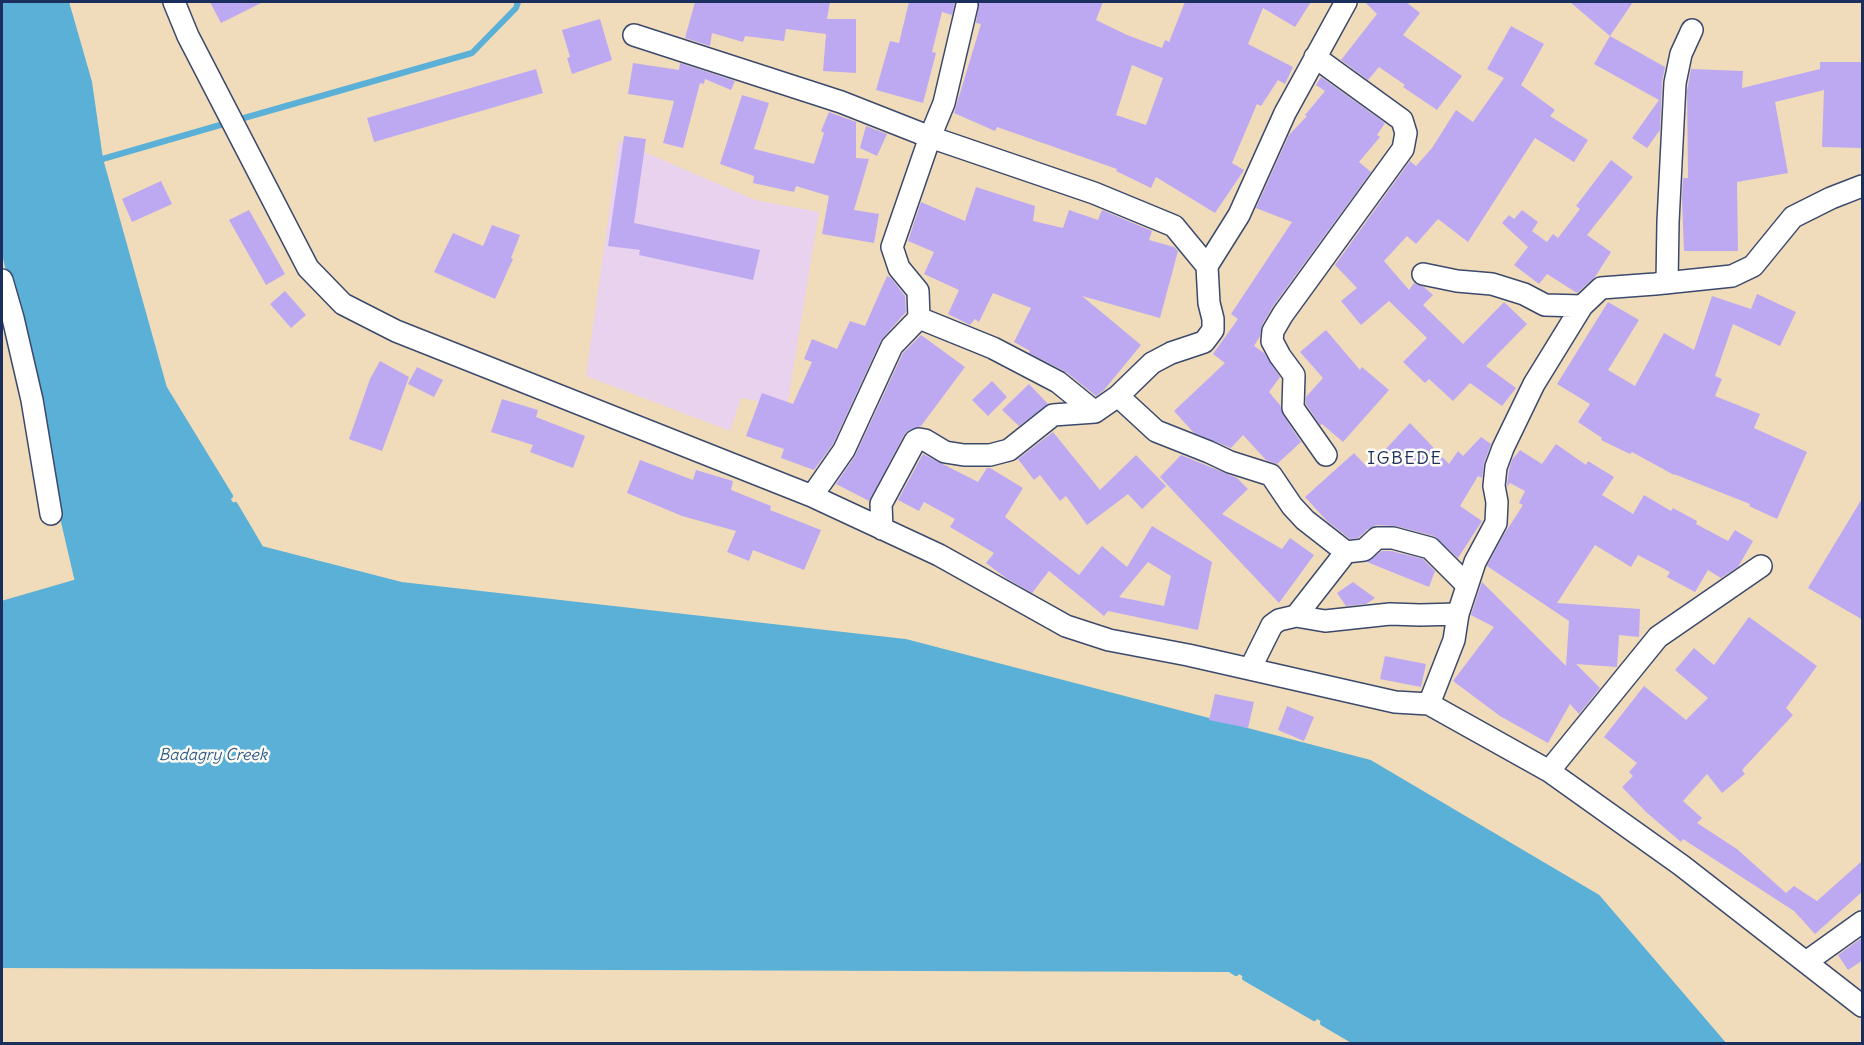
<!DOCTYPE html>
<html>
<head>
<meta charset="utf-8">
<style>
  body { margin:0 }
  #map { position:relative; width:1864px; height:1045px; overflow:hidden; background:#f0dcba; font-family:Delius,sans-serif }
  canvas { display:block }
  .frame { position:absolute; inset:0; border:3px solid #1b2f5e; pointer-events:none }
</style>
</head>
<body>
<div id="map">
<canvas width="1864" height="1045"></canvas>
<div class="frame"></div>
</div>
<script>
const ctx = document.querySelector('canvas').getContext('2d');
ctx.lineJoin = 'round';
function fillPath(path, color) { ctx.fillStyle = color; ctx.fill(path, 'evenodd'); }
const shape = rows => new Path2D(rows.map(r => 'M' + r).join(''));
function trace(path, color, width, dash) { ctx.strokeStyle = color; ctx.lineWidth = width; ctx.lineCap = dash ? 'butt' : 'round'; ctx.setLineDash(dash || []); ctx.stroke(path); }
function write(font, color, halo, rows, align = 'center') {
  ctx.font = font + ' Delius,sans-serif'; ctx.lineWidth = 5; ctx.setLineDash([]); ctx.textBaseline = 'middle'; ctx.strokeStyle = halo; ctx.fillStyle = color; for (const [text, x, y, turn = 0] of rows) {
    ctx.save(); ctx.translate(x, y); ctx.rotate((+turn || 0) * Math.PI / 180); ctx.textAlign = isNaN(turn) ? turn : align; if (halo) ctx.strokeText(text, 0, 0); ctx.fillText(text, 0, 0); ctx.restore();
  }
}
fillPath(shape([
  [619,141,755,200,819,212,787,407,741,398,730,431,586,376]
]), '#e9d2ed');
fillPath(shape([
  [2,2,66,2,89,82,100,159,164,388,261,549,401,585,905,642,1370,763,1597,897,1723,1043,1359,1043,1230,969,2,965,2,604,78,582,2,254]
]), '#5ab0d6');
trace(shape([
  [66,2,89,82,100,159,164,388,230,496],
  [237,120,472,53,516,8,518,2],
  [99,160,227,123],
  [235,505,261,549,401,585,905,642,1370,763,1597,897,1723,1044],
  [2,604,78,582,59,500],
  [2,965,1230,969,1236,973],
  [1245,978,1314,1018],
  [1323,1023,1359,1044]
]), '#5ab0d6', 6);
fillPath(shape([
  [210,2,263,2,221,23],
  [695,2,830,2,827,19,856,19,856,73,823,71,826,34,786,29,784,41,745,36,743,42,712,33,710,46,685,38],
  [909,2,955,2,952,15,942,12,932,52,936,53,923,103,876,90,890,41,899,43],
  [979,2,1103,2,1096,20,1127,35,1162,48,1165,40,1169,42,1185,2,1311,2,1295,27,1263,8,1248,44,1293,67,1285,84,1278,80,1261,106,1257,104,1232,163,1244,170,1215,213,1156,177,1151,188,1116,171,1117,169,997,127,995,131,954,113,981,24,976,23],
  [1132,65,1163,78,1146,125,1116,115],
  [1365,2,1406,2,1420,13,1403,35,1462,76,1437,110,1403,87,1405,85,1379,67,1368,80,1341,60,1377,14],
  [1570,2,1633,2,1610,36],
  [600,19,612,60,572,74,567,58,570,57,562,30],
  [1511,26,1544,44,1521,85,1555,110,1550,116,1588,140,1574,162,1535,138,1468,242,1438,219,1416,244,1407,236,1384,261,1409,290,1414,283,1424,287,1433,295,1423,305,1463,344,1504,302,1527,324,1486,366,1516,388,1502,406,1470,383,1453,401,1429,379,1425,383,1403,362,1427,338,1389,301,1361,325,1341,301,1357,288,1335,265,1410,161,1416,166,1432,148,1456,110,1473,122,1504,78,1487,69],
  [1610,36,1665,67,1662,82,1660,130,1647,148,1632,138,1659,100,1594,64],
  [1820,62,1863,62,1863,148,1822,147,1824,90,1775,102,1788,173,1737,182,1738,251,1684,251,1682,199,1683,178,1688,178,1687,91,1691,69,1743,71,1742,88,1820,69],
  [633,63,679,70,680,63,735,81,731,90,705,79,704,84,700,83,683,148,663,143,674,101,628,94],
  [536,69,543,93,374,142,367,118],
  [1321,77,1385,123,1377,135,1380,137,1359,162,1371,172,1273,306,1262,325,1260,336,1254,346,1264,353,1280,377,1269,392,1280,405,1283,415,1301,442,1277,464,1266,460,1243,435,1231,448,1194,433,1174,411,1225,363,1213,354,1238,319,1231,314,1292,222,1256,208,1289,135,1307,116,1305,115,1325,91,1316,85],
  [742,95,769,103,754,149,814,164,824,133,821,131,829,112,856,122,856,158,869,159,854,210,879,214,874,243,822,234,829,196,796,186,794,192,753,183,754,176,720,164],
  [866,126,887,134,877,156,860,148],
  [624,136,646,139,634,223,760,250,753,280,639,255,640,250,608,246],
  [1611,160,1633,177,1587,235,1611,252,1595,277,1577,293,1547,274,1539,284,1514,265,1528,247,1502,223,1509,215,1514,219,1522,210,1538,222,1532,231,1547,242,1553,234,1558,238,1580,209,1576,206],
  [161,181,172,204,132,222,122,199],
  [976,187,1035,206,1033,221,1063,228,1069,210,1098,220,1102,210,1152,231,1149,240,1174,247,1178,251,1160,318,1082,296,1141,345,1104,390,1096,396,1066,372,1029,353,1030,351,1014,342,1031,308,993,293,979,322,975,319,970,325,948,314,959,290,924,274,934,252,908,241,921,202,965,221],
  [249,210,285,274,266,285,229,220],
  [492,225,520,235,511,258,513,259,495,299,434,272,453,233,483,246],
  [887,276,891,278,905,296,906,312,881,340,833,444,814,470,781,458,784,449,746,436,762,393,793,404,812,362,804,359,812,339,837,349,850,321,865,326],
  [285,291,306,315,291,328,270,304],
  [1757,294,1796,312,1780,346,1733,324,1715,376,1722,379,1715,396,1760,414,1754,428,1807,452,1777,519,1749,506,1750,504,1674,474,1674,475,1632,452,1630,454,1601,440,1602,438,1578,422,1590,404,1557,384,1608,302,1639,320,1608,370,1635,386,1664,333,1694,350,1712,296,1751,309],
  [1326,330,1360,370,1362,367,1389,390,1343,442,1322,424,1320,425,1306,404,1306,397,1323,378,1300,352],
  [921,335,965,367,921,426,909,430,904,435,869,501,836,484,855,456,903,353],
  [380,361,409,377,382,451,349,439,370,379],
  [417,367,443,380,434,397,408,384],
  [992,381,1007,397,988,416,972,400],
  [1029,384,1048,404,1019,426,1002,410],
  [502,399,538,410,536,417,585,436,573,468,530,452,533,445,491,432],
  [1410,423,1449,464,1458,451,1463,456,1481,437,1491,444,1484,463,1482,478,1478,476,1460,506,1482,521,1458,558,1434,536,1396,526,1376,525,1368,529,1358,538,1350,539,1327,521,1305,497,1354,453,1368,468],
  [1053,432,1100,490,1136,455,1166,486,1142,509,1128,494,1087,525,1066,496,1060,501,1040,475,1034,480,1018,459],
  [1556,444,1586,465,1588,461,1614,477,1602,495,1633,514,1644,495,1671,511,1673,508,1697,521,1696,524,1728,541,1735,530,1753,541,1738,567,1721,578,1708,570,1695,592,1667,577,1670,572,1638,555,1631,567,1595,545,1557,603,1640,609,1639,637,1619,635,1617,667,1576,664,1600,688,1579,714,1570,704,1548,743,1500,716,1453,681,1494,627,1471,615,1482,582,1566,666,1569,621,1487,566,1503,536,1523,505,1519,503,1525,491,1510,483,1507,487,1509,470,1512,460,1520,450,1542,464],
  [923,454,978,482,987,468,990,468,1023,488,1005,517,1079,575,1102,546,1127,567,1152,526,1212,562,1198,630,1108,611,1104,616,1049,571,1032,593,1006,578,986,563,994,553,950,527,955,519,924,502,919,511,898,500],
  [1148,562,1171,576,1164,606,1119,597],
  [1181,455,1237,478,1248,489,1222,514,1282,549,1290,538,1314,555,1279,603,1160,477],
  [640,460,693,480,696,470,733,481,731,490,771,506,770,510,821,530,804,570,753,550,749,561,727,552,736,531,682,516,627,493],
  [1863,497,1863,620,1808,588],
  [1382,551,1391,551,1423,559,1435,571,1429,587,1367,562],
  [1353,582,1375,598,1366,604,1346,606,1337,593],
  [1749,617,1817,666,1786,708,1793,715,1742,770,1745,774,1722,793,1707,774,1683,801,1702,818,1697,823,1737,849,1786,893,1794,886,1817,901,1863,860,1863,891,1815,934,1794,911,1683,839,1681,842,1646,812,1622,787,1633,776,1629,772,1637,763,1604,737,1644,686,1686,720,1708,698,1675,670,1694,648,1714,665],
  [1385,656,1426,664,1421,687,1380,679],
  [1215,694,1254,702,1248,728,1209,720],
  [1287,706,1314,717,1304,741,1278,730],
  [1863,937,1863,960,1848,970,1838,955]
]), '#bda9f2');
const minor = shape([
  [174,2,188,36,308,268,343,304,396,331,812,496,939,555,1066,626,1109,640,1188,655,1395,702,1429,704,1549,771,1681,865,1862,1006],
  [634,35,841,102,930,137,1094,193,1174,226,1207,266,1239,215,1285,113,1346,2],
  [1315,57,1402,120,1406,133,1403,149,1283,314,1273,331,1272,341,1280,356,1294,375,1293,408,1326,455],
  [1423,274,1457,281,1492,284,1524,294,1545,305,1582,306],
  [2,280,13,318,32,400,51,514],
  [1667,283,1668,222,1675,83,1681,54,1692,30],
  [919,318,993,348,1058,382,1095,412],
  [1118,396,1156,431,1209,452,1230,462,1271,475,1292,506,1305,520,1346,552,1364,550,1377,538,1393,538,1430,548,1467,585],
  [812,496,844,450,892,346,919,318,918,291,899,268,892,247,930,137,944,103,967,5],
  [882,529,881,504,915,441,919,439,925,440,945,452,964,455,990,455,1009,450,1053,415,1095,412,1118,396,1152,363,1171,353,1204,342,1213,330,1213,319,1209,303,1207,266],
  [1296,616,1346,552],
  [1250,669,1272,625,1279,620,1296,616,1325,621,1390,614,1420,615,1458,614],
  [1429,704,1454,640,1458,614,1475,562,1496,523,1497,502,1494,486,1496,467,1503,448,1534,384,1582,306,1601,288,1655,284,1732,276,1753,266,1793,217,1831,198,1862,186],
  [1549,771,1658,637,1761,566],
  [1806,962,1862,922]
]);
trace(minor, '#3b496c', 24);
trace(minor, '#fff', 21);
write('italic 16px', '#315c88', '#fdfcf7', [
  ["Badagry Creek",213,755]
]);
ctx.letterSpacing = '1.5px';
write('18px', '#1b2f5e', '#fdfcf7', [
  ["IGBEDE",1405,459]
]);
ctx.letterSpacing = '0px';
</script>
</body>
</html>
